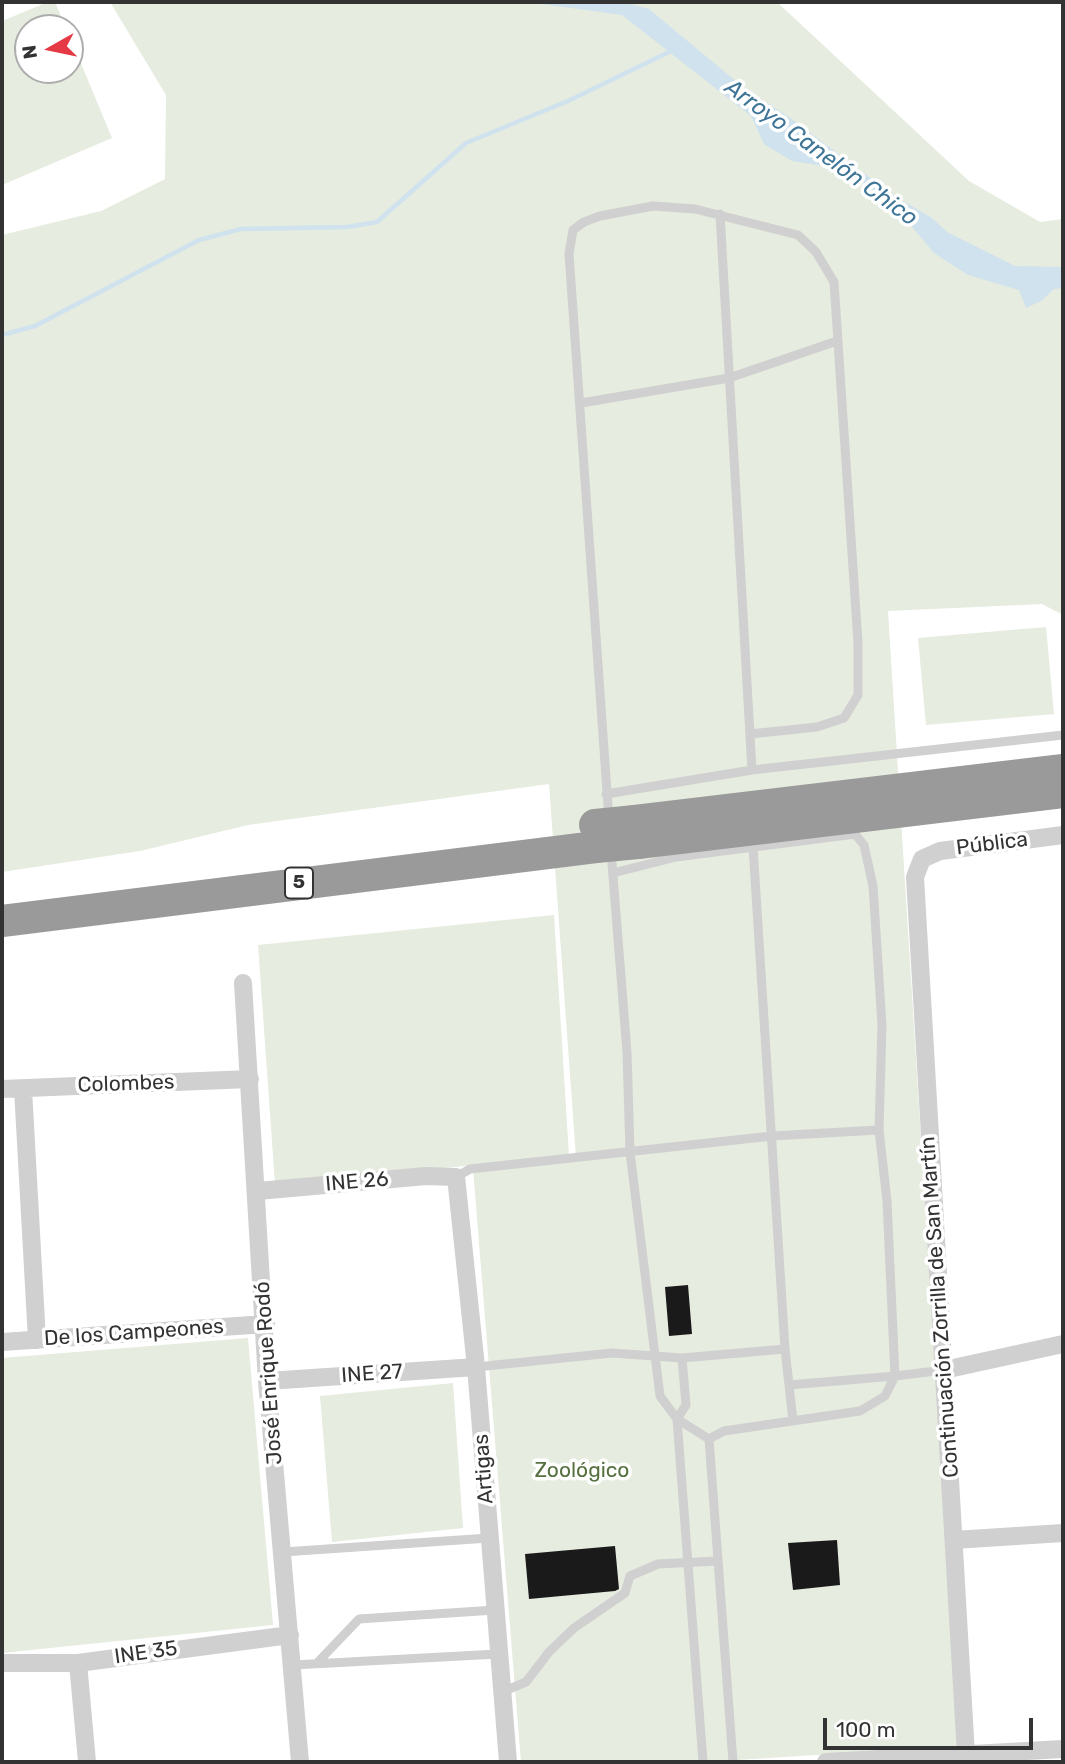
<!DOCTYPE html>
<html>
<head>
<meta charset="utf-8">
<style>
  body { margin:0 }
  #map { position:relative; width:1065px; height:1764px; overflow:hidden; background:#fff; font-family:Rubik,sans-serif }
  canvas { display:block }
  .frame { position:absolute; inset:0; border:4px solid #333; pointer-events:none }
  .north { position:absolute; left:14px; top:14px; width:70px; height:70px; box-sizing:border-box; background:#fff; border:2px solid #adadad; border-radius:50%; rotate:261deg; font-size:19px; font-weight:700; line-height:28px; text-align:center; color:#333 }
  .north::after { content:''; display:block; margin:auto; width:24px; height:32px; background:#e63946; clip-path:polygon(50% 0,100% 100%,50% 72%,0 100%) }
  .scale { position:absolute; left:823px; top:1718px; width:210px; height:32px; box-sizing:border-box; border:4px solid #333; border-top:0; padding-left:9px; font-size:21px; line-height:24px; white-space:nowrap; color:#333; -webkit-text-stroke:5px #fff; paint-order:stroke }
</style>
</head>
<body>
<div id="map">
<canvas width="1065" height="1764"></canvas>
<div class="frame"></div>
<div class="north">N</div>
<div class="scale">100 m</div>
</div>
<script>
const ctx = document.querySelector('canvas').getContext('2d');
ctx.lineJoin = 'round';
function fillPath(path, color) { ctx.fillStyle = color; ctx.fill(path, 'evenodd'); }
const shape = rows => new Path2D(rows.map(r => 'M' + r).join(''));
function trace(path, color, width, dash) { ctx.strokeStyle = color; ctx.lineWidth = width; ctx.lineCap = dash ? 'butt' : 'round'; ctx.setLineDash(dash || []); ctx.stroke(path); }
function write(font, color, halo, rows, align = 'center') {
  ctx.font = font + ' Rubik,sans-serif'; ctx.lineWidth = 7; ctx.setLineDash([]); ctx.textBaseline = 'middle'; ctx.strokeStyle = halo; ctx.fillStyle = color; for (const [text, x, y, turn = 0] of rows) {
    ctx.save(); ctx.translate(x, y); ctx.rotate((+turn || 0) * Math.PI / 180); ctx.textAlign = isNaN(turn) ? turn : align; if (halo) ctx.strokeText(text, 0, 0); ctx.fillText(text, 0, 0); ctx.restore();
  }
}
fillPath(shape([
  [48,2,55,2,66,28,28,28,28,70,70,70,70,37,112,138,2,185,2,21],
  [110,2,777,2,969,181,1040,222,1063,219,1063,615,1042,604,888,611,959,1746,705,1762,521,1762,473,1169,576,1158,549,784,248,825,140,851,2,872,2,235,101,211,165,179,166,95],
  [1046,627,1054,714,926,725,918,638],
  [554,915,569,1156,275,1184,258,945],
  [248,1338,273,1625,2,1653,2,1358],
  [453,1383,463,1528,332,1542,320,1396]
]), '#e6ecdf');
fillPath(shape([
  [527,2,623,2,649,9,744,88,789,117,893,195,932,218,947,232,1015,266,1063,267,1063,288,1054,289,1041,301,1026,308,1019,290,968,275,934,253,903,216,869,186,824,166,792,161,764,144,751,116,622,15]
]), '#cfe2ee');
trace(shape([
  [2,335,35,326,199,240,241,229,347,227,377,222,466,143,568,101,669,52]
]), '#cfe2ee', 4.5);
fillPath(shape([
  [688,1285,692,1334,669,1336,665,1287],
  [837,1540,840,1585,793,1590,788,1543],
  [615,1546,619,1589,615,1591,529,1599,525,1554]
]), '#1a1a1a');
trace(shape([
  [720,214,752,770],
  [581,403,729,378,837,341],
  [606,794,752,770,1063,735],
  [609,820,569,254,573,230,584,222,600,216,653,206,695,209,798,235,816,252,834,282,858,643,858,695,844,718,817,727,750,734],
  [753,847,785,1349,793,1421],
  [611,851,627,1052,630,1152,660,1396,677,1419,709,1439],
  [613,873,676,857,855,834,864,845,873,886,882,1025,879,1130],
  [456,1177,470,1169,772,1136,879,1130,887,1201,895,1376,944,1370],
  [682,1358,686,1405,677,1419,703,1762],
  [476,1367,612,1353,682,1358,785,1349],
  [789,1385,895,1376],
  [709,1439,733,1762],
  [709,1439,724,1431,860,1411,885,1396,895,1376],
  [283,1552,489,1538],
  [317,1663,359,1619,495,1610],
  [293,1665,498,1654],
  [502,1692,526,1682,549,1652,574,1628,625,1593,630,1576,658,1564,718,1561]
]), '#d0d0d0', 9);
trace(shape([
  [243,983,267,1381,300,1762],
  [2,1089,250,1079],
  [23,1089,37,1340],
  [258,1191,426,1176,456,1177,476,1367,508,1762],
  [2,1342,266,1324],
  [944,1370,1063,1344],
  [267,1381,476,1367],
  [954,1540,1063,1533],
  [2,1663,78,1663,290,1635],
  [78,1663,87,1762],
  [966,1755,915,877,922,859,940,851,1063,835],
  [826,1762,1063,1749]
]), '#d0d0d0', 18);
trace(shape([
  [635,821,1063,770],
  [638,843,1063,792],
  [2,921,596,847]
]), '#9a9a9a', 32);
trace(shape([
  [595,825,635,821],
  [596,847,638,843]
]), '#9a9a9a', 32);
for (const [x, y, w] of [
  [299,883,28]
]) { const box = new Path2D(); box.roundRect(x - w / 2, y - 15.5, w, 31, 5); ctx.fillStyle = '#fff'; ctx.fill(box); trace(box, '#333', 2); }
write('bold 19px', '#333', null, [
  ["5",299,883]
]);
write('21px', '#333', '#fff', [
  ["Pública",992,844,-7],
  ["Colombes",126,1084,-2],
  ["INE 26",357,1182,-5],
  ["Continuación Zorrilla de San Martín",940,1307,-94],
  ["De los Campeones",134,1333,-4],
  ["José Enrique Rodó",269,1373,-94],
  ["INE 27",372,1374,-4],
  ["Artigas",484,1469,-94],
  ["INE 35",146,1653,-8]
]);
write('21px', '#56703f', '#fff', [
  ["Zoológico",582,1471]
]);
write('italic 23px', '#3f7597', '#fff', [
  ["Arroyo Canelón Chico",821,153,36]
]);
</script>
</body>
</html>
